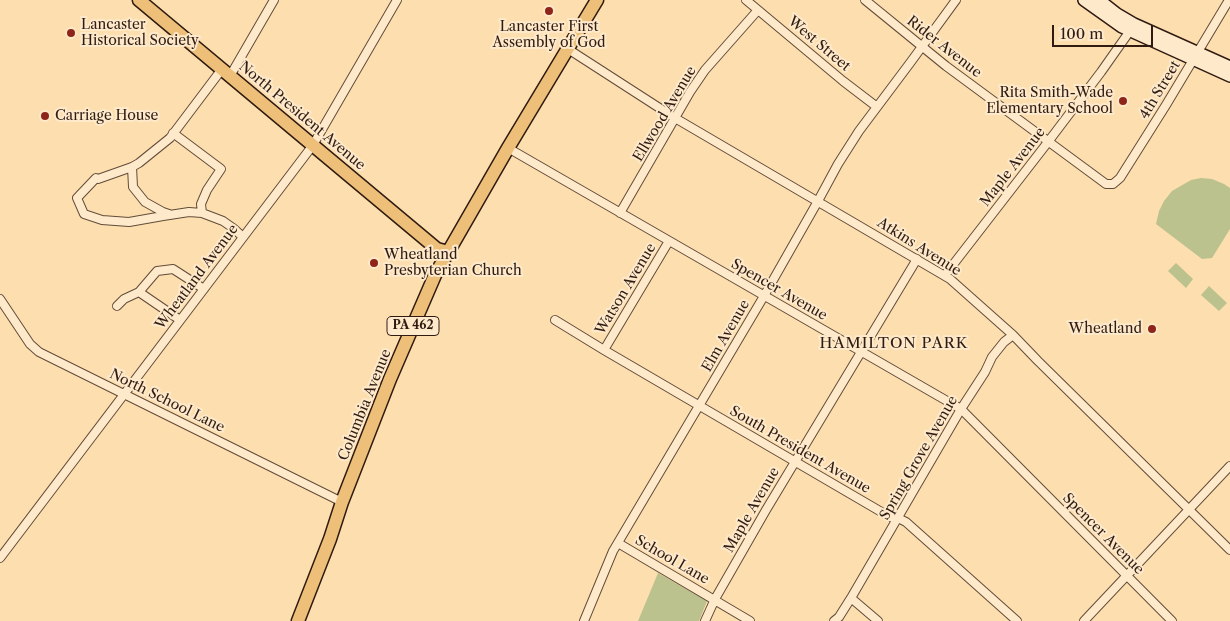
<!DOCTYPE html>
<html>
<head>
<meta charset="utf-8">
<style>
  body { margin:0 }
  #map { position:relative; width:1230px; height:621px; overflow:hidden; background:#fddeaf; font-family:"Libre Caslon Text",serif }
  canvas { display:block }
  .scale { position:absolute; left:1052px; top:25px; width:101px; height:22px; box-sizing:border-box; border:2px solid #2f1b12; border-top:0; padding-left:6px; font-size:15px; line-height:18px; white-space:nowrap; color:#2f1b12; -webkit-text-stroke:4px #feeacb; paint-order:stroke }
</style>
</head>
<body>
<div id="map">
<canvas width="1230" height="621"></canvas>
<div class="scale">100 m</div>
</div>
<script>
const ctx = document.querySelector('canvas').getContext('2d');
ctx.lineJoin = 'round';
function fillPath(path, color) { ctx.fillStyle = color; ctx.fill(path, 'evenodd'); }
const shape = rows => new Path2D(rows.map(r => 'M' + r).join(''));
function trace(path, color, width, dash) { ctx.strokeStyle = color; ctx.lineWidth = width; ctx.lineCap = dash ? 'butt' : 'round'; ctx.setLineDash(dash || []); ctx.stroke(path); }
function write(font, color, halo, rows, align = 'center') {
  ctx.font = font + ' "Libre Caslon Text",serif'; ctx.lineWidth = 4; ctx.setLineDash([]); ctx.textBaseline = 'middle'; ctx.strokeStyle = halo; ctx.fillStyle = color; for (const [text, x, y, turn = 0] of rows) {
    ctx.save(); ctx.translate(x, y); ctx.rotate((+turn || 0) * Math.PI / 180); ctx.textAlign = isNaN(turn) ? turn : align; if (halo) ctx.strokeText(text, 0, 0); ctx.fillText(text, 0, 0); ctx.restore();
  }
}
fillPath(shape([
  [1201,178,1212,179,1224,184,1230,188,1230,229,1212,258,1202,259,1156,224,1159,211,1164,201,1172,191,1191,180],
  [1176,263,1193,279,1186,288,1168,271],
  [1209,286,1227,303,1219,311,1201,295],
  [658,573,707,601,699,621,638,621]
]), '#bcc28d');
const street = shape([
  [746,0,843,81,877,107],
  [865,0,946,66,1106,184,1113,184,1120,178,1166,105,1229,0],
  [568,49,675,118,950,279,1013,335,1038,361,1230,550],
  [222,69,170,138,139,163,132,167,98,179,96,178,77,198,84,214,102,220,129,222,163,216,189,212,202,213,223,221,233,228,243,237],
  [230,76,274,0],
  [173,133,221,169,207,190,201,204,202,213],
  [508,148,961,409,1172,621],
  [132,167,133,187,145,202,163,212,169,214],
  [620,213,690,92,705,70,758,10],
  [945,275,1048,142,1101,72,1132,28],
  [139,292,180,320],
  [0,299,30,344,39,352,342,502],
  [117,306,124,299,139,292,157,271,173,269,204,289],
  [555,320,604,350,890,517,900,519,906,522,1017,621],
  [604,350,669,241],
  [618,543,750,621],
  [0,558,313,145,397,0],
  [851,598,878,621],
  [584,621,613,551,764,296,818,201,838,164,859,131,910,63,956,0],
  [705,621,715,599,766,510,917,259],
  [834,621,839,617,851,598,961,409,985,372,992,357,1004,342,1013,335],
  [1084,621,1230,466]
]);
const secondary = shape([
  [1084,0,1122,27,1230,76],
  [1099,0,1117,14,1134,24,1230,67]
]);
const primary = shape([
  [139,0,437,249,448,252],
  [298,621,330,539,342,502,390,379,435,275,508,148,597,0]
]);
trace(street, '#624c39', 10);
trace(secondary, '#2f1b12', 14);
trace(primary, '#2f1b12', 15);
trace(street, '#feeacb', 8);
trace(secondary, '#feeacb', 11);
trace(primary, '#eebf78', 12);
for (const [x, y, r, color] of [
  [549,11,5,"#8f2418"],
  [71,33,5,"#8f2418"],
  [1123,101,5,"#8f2418"],
  [45,116,5,"#8f2418"],
  [374,263,5,"#8f2418"],
  [1152,329,5,"#8f2418"]
]) { const dot = new Path2D(); dot.arc(x, y, r, 0, 2 * Math.PI); ctx.fillStyle = color; ctx.fill(dot); trace(dot, '#feeacb', 2); }
for (const [x, y, w] of [
  [413,326,52]
]) { const box = new Path2D(); box.roundRect(x - w / 2, y - 9.5, w, 19, 4); ctx.fillStyle = '#feeacb'; ctx.fill(box); trace(box, '#2f1b12', 1); }
write('bold 12px', '#2f1b12', null, [
  ["PA 462",413,326]
]);
write('14px', '#2f1b12', '#feeacb', [
  ["Lancaster",81,25],
  ["Historical Society",81,41],
  ["Lancaster First",549,27,"center"],
  ["Assembly of God",549,43,"center"],
  ["Rita Smith-Wade",1113,93,"right"],
  ["Elementary School",1113,109,"right"],
  ["Carriage House",55,116],
  ["Wheatland",384,255],
  ["Presbyterian Church",384,271],
  ["Wheatland",1142,329,"right"]
], 'left');
write('14px', '#2f1b12', '#feeacb', [
  ["West Street",819,44,40],
  ["Rider Avenue",944,47,38],
  ["4th Street",1160,90,-59],
  ["Ellwood Avenue",665,114,-59],
  ["North President Avenue",302,116,40],
  ["Maple Avenue",1013,167,-52],
  ["Atkins Avenue",919,247,32],
  ["Wheatland Avenue",197,277,-53],
  ["Watson Avenue",626,289,-59],
  ["Spencer Avenue",779,290,30],
  ["Elm Avenue",726,336,-60],
  ["North School Lane",167,401,26],
  ["Columbia Avenue",365,405,-68],
  ["South President Avenue",800,450,30],
  ["Spring Grove Avenue",919,458,-60],
  ["Maple Avenue",752,510,-60],
  ["Spencer Avenue",1103,534,45],
  ["School Lane",672,560,30]
]);
ctx.letterSpacing = '1px';
write('15px', '#2f1b12', '#feeacb', [
  ["HAMILTON PARK",894,344]
]);
ctx.letterSpacing = '0px';
</script>
</body>
</html>
